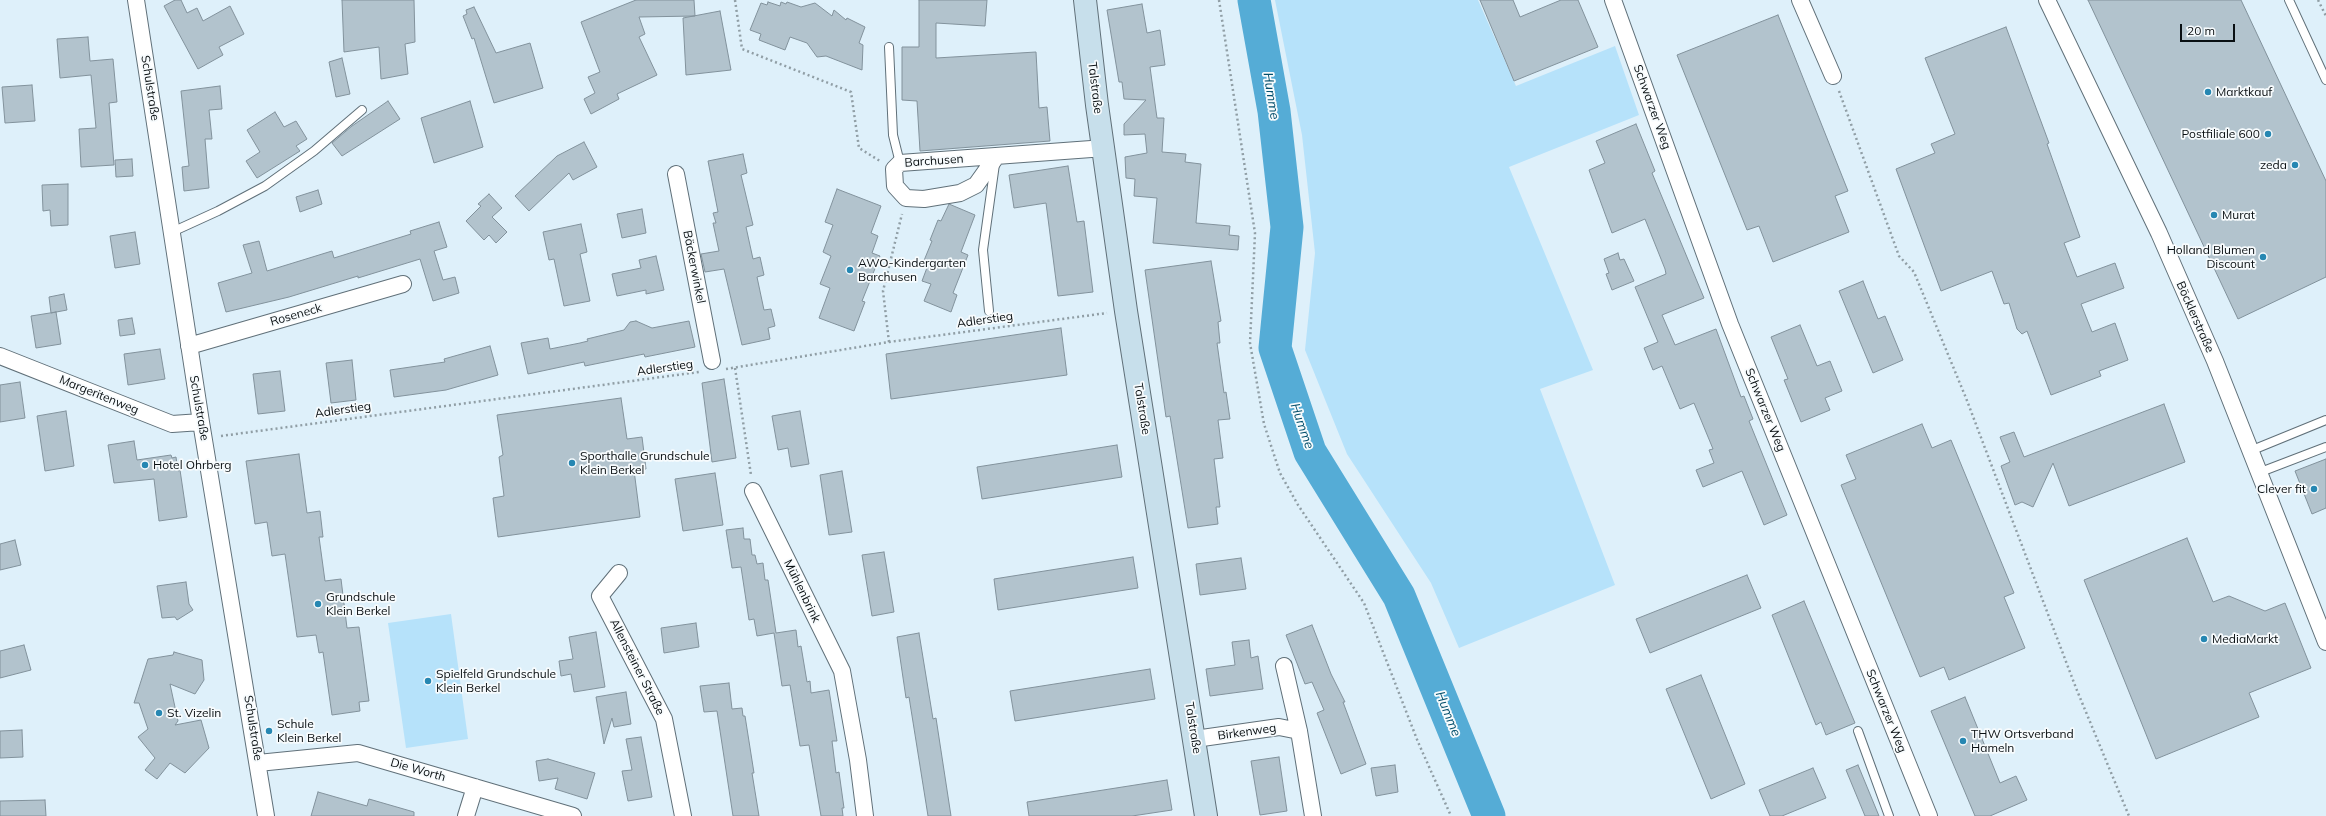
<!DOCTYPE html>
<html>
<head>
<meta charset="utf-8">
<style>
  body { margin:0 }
  #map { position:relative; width:2326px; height:816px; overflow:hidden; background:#def0fa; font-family:Mulish,sans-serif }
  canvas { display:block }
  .scale { position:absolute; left:2180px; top:24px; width:55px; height:18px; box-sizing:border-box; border:2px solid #090f12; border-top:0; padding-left:5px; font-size:12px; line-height:14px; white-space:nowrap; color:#090f12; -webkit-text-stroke:3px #f7fbfd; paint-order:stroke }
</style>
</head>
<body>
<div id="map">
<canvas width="2326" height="816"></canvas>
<div class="scale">20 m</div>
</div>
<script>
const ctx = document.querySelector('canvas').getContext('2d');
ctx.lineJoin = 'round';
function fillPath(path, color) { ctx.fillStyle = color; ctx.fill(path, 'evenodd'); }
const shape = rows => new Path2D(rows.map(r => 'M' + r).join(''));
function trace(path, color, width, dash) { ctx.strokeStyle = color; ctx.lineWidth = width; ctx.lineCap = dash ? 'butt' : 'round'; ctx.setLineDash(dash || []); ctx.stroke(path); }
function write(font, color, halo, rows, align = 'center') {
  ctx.font = font + ' Mulish,sans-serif'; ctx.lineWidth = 3.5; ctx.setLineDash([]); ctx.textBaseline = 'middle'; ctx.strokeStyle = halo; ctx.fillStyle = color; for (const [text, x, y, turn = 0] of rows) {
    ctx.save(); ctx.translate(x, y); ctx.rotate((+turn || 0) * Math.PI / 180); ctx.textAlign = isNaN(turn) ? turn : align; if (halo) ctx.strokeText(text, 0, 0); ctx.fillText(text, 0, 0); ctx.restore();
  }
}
fillPath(shape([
  [1275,0,1478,0,1516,86,1615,46,1639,115,1509,167,1593,370,1540,389,1615,585,1459,648,1431,583,1347,454,1305,350,1315,253,1302,135],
  [451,614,468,739,406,748,388,623]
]), '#b6e2fa');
trace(shape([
  [1254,0,1274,111,1287,227,1275,348,1310,452,1399,596,1489,816]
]), '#55acd6', 33);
const building = shape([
  [175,0,181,0,187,13,197,8,203,21,230,6,244,34,219,47,223,55,198,69,164,6,175,0],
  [342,0,414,0,415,42,405,44,408,74,381,79,379,47,344,52,342,0],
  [636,0,694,0,695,16,639,17,645,34,639,37,657,75,617,94,619,99,591,114,584,99,595,93,588,77,600,72,581,22,636,0],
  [919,0,987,0,985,26,936,23,936,58,1036,52,1039,108,1047,107,1050,141,920,151,917,101,902,100,902,47,919,47,919,0],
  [1480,0,1513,0,1520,17,1561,0,1578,0,1598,47,1514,81,1480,0],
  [2088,0,2241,0,2326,181,2326,277,2238,319,2088,0],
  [768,2,780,6,781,2,786,4,787,2,801,7,815,3,832,16,834,10,846,20,847,18,865,27,859,43,863,45,862,70,826,56,817,57,807,43,790,37,785,50,759,40,761,34,750,30,761,3,767,5,768,2],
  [1142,4,1147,33,1160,30,1165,65,1150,67,1157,118,1164,118,1162,152,1186,154,1185,162,1201,164,1196,223,1230,226,1229,235,1239,236,1238,250,1153,243,1157,198,1134,196,1135,179,1126,178,1125,157,1147,153,1145,134,1124,135,1124,124,1146,100,1124,99,1122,82,1119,82,1107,10,1142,4],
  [474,7,496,53,530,43,543,88,494,103,474,38,472,39,463,16,467,14,466,10,474,7],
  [720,11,731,70,686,75,683,18,720,11],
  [1778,15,1848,191,1835,196,1849,232,1773,262,1759,226,1747,230,1677,55,1778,15],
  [2006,27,2049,143,2047,144,2080,237,2064,243,2077,277,2115,263,2124,288,2081,304,2092,332,2115,323,2128,360,2099,371,2101,376,2051,395,2027,331,2022,334,2017,329,2009,303,2004,304,1992,271,1941,291,1896,169,1935,153,1931,144,1955,134,1925,58,2006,27],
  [88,37,90,61,113,59,117,102,109,103,114,165,81,167,79,129,96,128,91,75,60,78,57,39,88,37],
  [342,58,350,94,336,97,329,62,342,58],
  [32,85,35,121,5,123,2,87,32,85],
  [220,86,222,109,209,110,212,139,205,139,209,188,184,191,182,167,189,166,181,91,220,86],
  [388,101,400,119,342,156,332,143,352,126,388,101],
  [470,101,483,147,434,163,421,118,470,101],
  [275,112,284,127,296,121,307,139,296,146,300,151,257,178,246,161,260,152,247,130,275,112],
  [1636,124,1655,171,1652,173,1704,298,1662,315,1675,345,1716,329,1741,397,1744,396,1753,419,1749,421,1787,515,1764,525,1742,471,1703,487,1696,470,1714,463,1709,450,1713,449,1694,403,1680,409,1662,366,1653,370,1644,348,1658,342,1635,287,1666,274,1665,269,1645,219,1612,233,1589,170,1605,163,1596,141,1636,124],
  [584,142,597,167,573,180,569,173,529,211,515,196,557,156,584,142],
  [743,154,747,173,741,175,753,225,746,227,753,259,760,257,764,275,757,277,764,310,771,309,775,326,768,328,770,339,742,345,724,269,705,272,701,254,719,251,713,223,716,223,713,213,718,212,708,161,743,154],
  [132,159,133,176,116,177,115,160,132,159],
  [1068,166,1077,222,1084,221,1093,292,1058,296,1046,203,1014,208,1009,175,1068,166],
  [68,184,68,225,51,226,50,210,43,211,42,185,68,184],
  [837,189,881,206,871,233,878,236,872,253,880,256,862,301,865,302,854,331,819,318,830,288,820,284,831,256,823,252,833,225,825,222,837,189],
  [318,190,322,204,300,212,296,197,318,190],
  [489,194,502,208,492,217,507,232,496,243,489,235,484,240,466,221,481,206,478,204,489,194],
  [949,204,975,215,961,252,968,255,953,293,957,295,951,312,924,301,931,284,922,281,928,265,923,263,932,241,930,240,938,220,941,221,949,204],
  [642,209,646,233,622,238,617,214,642,209],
  [439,222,447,247,434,251,443,280,455,277,459,293,433,301,420,259,358,278,358,276,289,297,226,312,218,283,252,273,243,245,259,241,267,271,332,251,334,258,411,234,410,231,439,222],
  [581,224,587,252,580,254,590,301,564,306,554,259,549,260,543,232,581,224],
  [135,232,140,264,115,268,110,236,135,232],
  [1618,253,1620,260,1624,259,1634,281,1612,290,1606,274,1609,273,1604,259,1618,253],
  [656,256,664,290,646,294,646,290,617,296,612,274,641,268,639,260,656,256],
  [1211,261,1221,321,1218,322,1220,343,1217,343,1224,393,1226,392,1230,419,1218,420,1223,458,1214,459,1220,507,1216,507,1218,524,1188,528,1170,416,1166,417,1145,270,1211,261],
  [1863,281,1878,319,1885,316,1903,360,1873,373,1839,291,1863,281],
  [64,294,67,310,51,313,49,297,64,294],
  [56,312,61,344,36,348,31,316,56,312],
  [132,318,135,334,120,336,118,320,132,318],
  [636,321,652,328,689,321,695,347,645,357,644,354,585,366,584,362,528,374,521,343,548,338,550,349,580,343,588,341,587,339,624,330,630,322,636,321],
  [1800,325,1817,366,1830,361,1842,391,1825,398,1830,410,1801,422,1784,380,1788,379,1771,337,1800,325],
  [1061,328,1067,375,891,399,886,354,1061,328],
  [490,346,498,375,446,390,394,397,390,370,445,362,444,359,490,346],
  [160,349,165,379,128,385,124,354,160,349],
  [352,360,356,400,331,403,326,363,352,360],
  [280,371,285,411,258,414,253,374,280,371],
  [724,379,736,458,712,462,702,383,724,379],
  [20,382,25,418,0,422,0,385,20,382],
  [621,398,627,439,642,437,646,469,634,470,640,517,498,537,493,498,504,496,499,457,503,455,497,415,621,398],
  [2164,404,2185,462,2069,506,2053,463,2033,507,2022,502,2015,505,2001,466,2010,462,2000,437,2014,432,2024,457,2164,404],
  [66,411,74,466,45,471,37,416,66,411],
  [800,411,809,464,791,467,788,448,778,450,772,416,800,411],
  [1922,424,1932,448,1951,440,2014,593,2004,597,2025,648,1949,680,1944,667,1920,677,1841,485,1856,479,1846,455,1922,424],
  [134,441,137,460,171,455,172,458,176,457,178,471,180,470,187,517,159,521,154,479,114,483,108,445,134,441],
  [1117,445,1122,477,982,499,977,467,1117,445],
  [299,454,307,513,320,511,323,537,319,537,325,581,341,579,347,628,359,627,369,701,359,702,360,711,332,715,323,652,319,653,316,635,297,637,285,554,272,556,267,522,255,524,246,461,299,454],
  [2326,459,2326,508,2312,514,2295,471,2326,459],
  [842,471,852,532,829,535,820,475,842,471],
  [715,473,723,525,683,531,675,479,715,473],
  [743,528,744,539,750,539,752,555,755,555,757,564,763,563,765,580,768,580,776,633,796,630,798,647,801,646,807,682,810,681,811,693,829,690,837,741,832,741,836,773,839,772,844,808,842,808,843,816,821,816,809,745,800,746,790,685,782,686,774,633,757,636,754,619,749,620,741,567,732,568,726,530,743,528],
  [2187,538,2213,602,2229,596,2265,611,2285,603,2311,668,2249,693,2259,717,2156,759,2084,580,2187,538],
  [15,540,21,565,0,570,0,544,15,540],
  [884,552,894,612,872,616,862,555,884,552],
  [1133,557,1138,588,998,610,994,579,1133,557],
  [1241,558,1246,589,1200,595,1196,564,1241,558],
  [1747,575,1761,608,1650,653,1636,619,1747,575],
  [186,582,189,604,193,610,177,620,175,617,162,618,157,586,186,582],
  [1804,601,1855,723,1826,735,1821,722,1816,725,1772,615,1804,601],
  [696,623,699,647,664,653,661,628,696,623],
  [1312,625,1331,674,1345,702,1343,702,1366,764,1341,774,1317,713,1324,710,1312,682,1305,684,1286,635,1312,625],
  [596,632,605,687,574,692,571,674,561,676,559,661,573,659,569,637,596,632],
  [919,633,933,719,936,718,951,816,928,816,909,697,906,698,897,637,919,633],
  [1249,640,1251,658,1258,656,1263,689,1210,696,1206,669,1235,665,1232,642,1249,640],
  [24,645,31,670,0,678,0,651,24,645],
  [174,652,202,660,204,680,195,694,170,684,178,721,175,725,201,720,209,748,185,773,170,763,157,779,145,770,155,758,138,737,148,729,139,703,134,703,148,659,173,655,174,652],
  [1150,669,1155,699,1015,721,1010,691,1150,669],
  [1701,675,1745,784,1711,799,1666,689,1701,675],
  [729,683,732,709,742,708,743,716,745,716,754,773,752,773,759,816,733,816,717,711,704,712,700,686,729,683],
  [626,692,631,724,614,727,612,718,604,744,596,697,626,692],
  [1965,697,2000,783,2016,776,2027,800,1990,816,1975,816,1931,711,1965,697],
  [22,730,23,757,0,758,0,731,22,730],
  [641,737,652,797,628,801,622,771,632,770,626,739,641,737],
  [1279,757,1287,811,1260,815,1251,761,1279,757],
  [548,759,595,773,587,799,555,789,558,778,539,781,536,761,548,759],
  [1395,765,1398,792,1376,796,1371,768,1395,765],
  [1858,765,1879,816,1865,816,1846,770,1858,765],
  [1813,768,1826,798,1782,816,1770,816,1759,790,1813,768],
  [1167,780,1172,810,1132,816,1029,816,1027,802,1167,780],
  [318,792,367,806,369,799,414,812,414,816,311,816,318,792],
  [45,800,46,816,0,816,0,801,45,800]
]);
fillPath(building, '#b2c3cd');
trace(building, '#82929c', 1);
const lane = shape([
  [2289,0,2326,80],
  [889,47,893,135,900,163],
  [172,232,218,211,265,186,314,151,362,110],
  [989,311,983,250,995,164],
  [2250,451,2326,420],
  [2258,473,2326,447],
  [1858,731,1889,816]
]);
const street = shape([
  [136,0,201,422,266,816],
  [1613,0,1730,324,1929,816],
  [1800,0,1833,76],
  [2047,0,2159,233,2215,361,2326,642],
  [996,157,976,185,960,193,924,199,906,198,895,186,894,169,900,163,1105,148],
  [676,174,712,361],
  [189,346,403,284],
  [0,356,172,424,201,422],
  [753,491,842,671,858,760,865,816],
  [619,573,600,596,664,719,683,816],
  [1284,666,1299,731,1313,816],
  [1195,739,1279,727,1299,731],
  [258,763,358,753,573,816],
  [466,816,475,787]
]);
const secondary = shape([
  [1085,0,1097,105,1126,311,1206,816]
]);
trace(lane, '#607079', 10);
trace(street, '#607079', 18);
trace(secondary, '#607079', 24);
trace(shape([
  [735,0,742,49,851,92,859,148,880,161],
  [1219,0,1255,233,1250,343,1264,424,1280,473,1298,505,1364,603,1418,742,1451,816],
  [2318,0,2326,16],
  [1839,91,1899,256,1914,272,1966,398,2076,688,2129,816],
  [889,342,883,291,902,214],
  [735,368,751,475],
  [726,369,889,342,1107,313],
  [221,436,699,372]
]), '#909ea5', 2.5, [2, 3]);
trace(lane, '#fff', 8);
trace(street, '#fff', 16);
trace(secondary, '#c7dfeb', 22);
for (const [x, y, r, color] of [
  [2208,92,4,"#2687b2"],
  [2268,134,4,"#2687b2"],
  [2295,165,4,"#2687b2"],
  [2214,215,4,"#2687b2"],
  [2263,257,4,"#2687b2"],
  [850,270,4,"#2687b2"],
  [572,463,4,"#2687b2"],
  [145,465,4,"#2687b2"],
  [2314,489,4,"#2687b2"],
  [318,604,4,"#2687b2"],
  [2204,639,4,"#2687b2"],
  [428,681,4,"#2687b2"],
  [159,713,4,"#2687b2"],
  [269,731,4,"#2687b2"],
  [1963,741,4,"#2687b2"]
]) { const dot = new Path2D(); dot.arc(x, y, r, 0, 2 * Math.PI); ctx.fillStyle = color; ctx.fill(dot); trace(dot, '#f7fbfd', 1.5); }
write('12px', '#090f12', '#f7fbfd', [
  ["Schulstraße",150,88,81],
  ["Talstraße",1095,88,83],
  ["Schwarzer Weg",1652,107,70],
  ["Barchusen",934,161,-4],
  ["Bäckerwinkel",694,267,79],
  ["Roseneck",296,315,-16],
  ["Böcklerstraße",2195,317,66],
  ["Adlerstieg",985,320,-8],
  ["Adlerstieg",665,368,-8],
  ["Margeritenweg",99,395,22],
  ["Schulstraße",199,408,80],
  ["Talstraße",1142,409,81],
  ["Adlerstieg",343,410,-8],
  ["Schwarzer Weg",1765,410,68],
  ["Mühlenbrink",802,591,64],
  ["Allensteiner Straße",637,667,63],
  ["Schwarzer Weg",1886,711,68],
  ["Schulstraße",253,728,81],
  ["Talstraße",1193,728,81],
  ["Birkenweg",1247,732,-8],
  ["Die Worth",418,770,16]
]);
write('12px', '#090f12', '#f7fbfd', [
  ["Marktkauf",2216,92],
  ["Postfiliale 600",2260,134,"right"],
  ["zeda",2287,165,"right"],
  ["Murat",2222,215],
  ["Holland Blumen",2255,250,"right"],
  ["Discount",2255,264,"right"],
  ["AWO-Kindergarten",858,263],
  ["Barchusen",858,277],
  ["Sporthalle Grundschule",580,456],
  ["Klein Berkel",580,470],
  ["Hotel Ohrberg",153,465],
  ["Clever fit",2306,489,"right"],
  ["Grundschule",326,597],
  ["Klein Berkel",326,611],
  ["MediaMarkt",2212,639],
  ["Spielfeld Grundschule",436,674],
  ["Klein Berkel",436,688],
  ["St. Vizelin",167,713],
  ["Schule",277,724],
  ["Klein Berkel",277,738],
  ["THW Ortsverband",1971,734],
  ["Hameln",1971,748]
], 'left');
write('italic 13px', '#044f6c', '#f7fbfd', [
  ["Humme",1271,96,81],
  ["Humme",1302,426,71],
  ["Humme",1448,714,68]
]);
</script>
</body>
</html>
